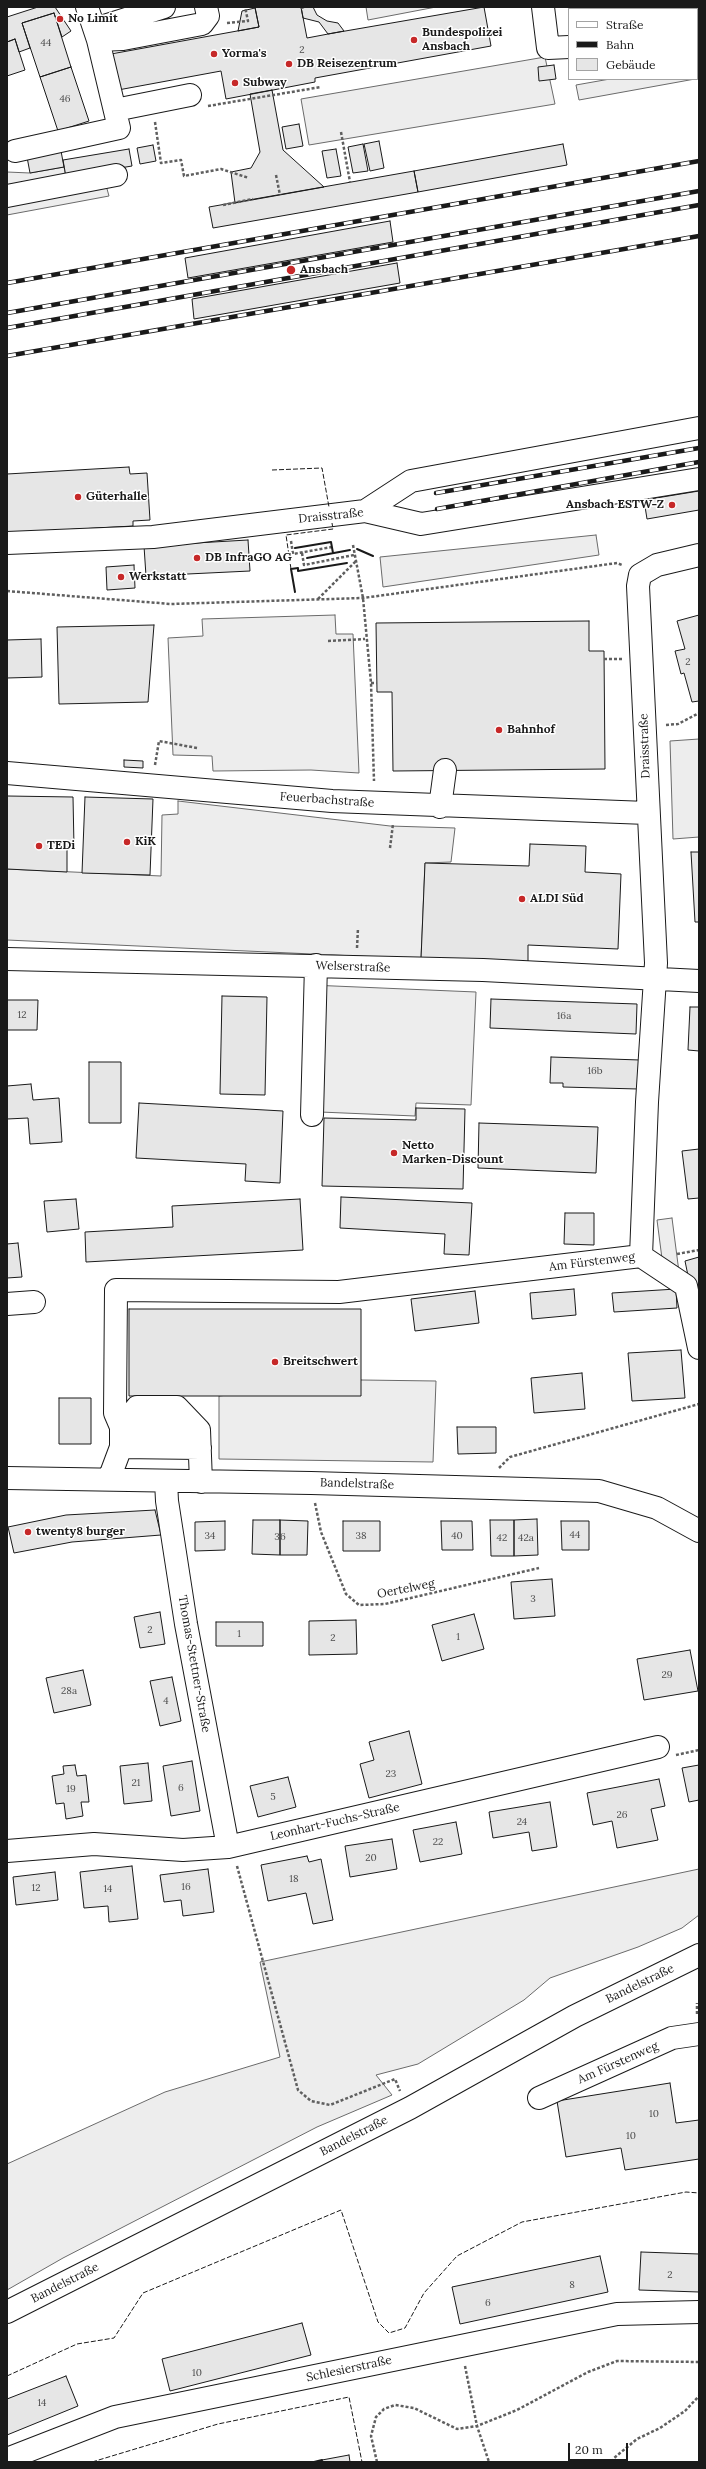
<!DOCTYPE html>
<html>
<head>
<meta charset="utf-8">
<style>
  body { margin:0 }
  #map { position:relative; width:706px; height:2469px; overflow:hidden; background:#fff; font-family:Lora,serif }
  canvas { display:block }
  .frame { position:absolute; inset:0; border:8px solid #1a1a1a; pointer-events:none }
  .legend { position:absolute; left:568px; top:8px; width:130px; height:72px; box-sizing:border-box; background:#fff; border:1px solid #a3a3a3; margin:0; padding:5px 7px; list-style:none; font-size:12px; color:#1a1a1a }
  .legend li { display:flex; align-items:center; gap:8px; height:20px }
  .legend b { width:20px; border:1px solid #a3a3a3 }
  .scale { position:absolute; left:568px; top:2443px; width:60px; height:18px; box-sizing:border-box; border:2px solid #1a1a1a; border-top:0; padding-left:5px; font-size:12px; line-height:14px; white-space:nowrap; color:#1a1a1a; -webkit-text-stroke:3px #fff; paint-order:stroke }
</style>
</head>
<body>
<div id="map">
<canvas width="706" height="2469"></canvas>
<div class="frame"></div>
<ul class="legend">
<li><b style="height:5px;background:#fff"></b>Straße</li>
<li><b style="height:5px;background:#1a1a1a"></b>Bahn</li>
<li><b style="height:11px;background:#e6e6e6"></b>Gebäude</li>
</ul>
<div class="scale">20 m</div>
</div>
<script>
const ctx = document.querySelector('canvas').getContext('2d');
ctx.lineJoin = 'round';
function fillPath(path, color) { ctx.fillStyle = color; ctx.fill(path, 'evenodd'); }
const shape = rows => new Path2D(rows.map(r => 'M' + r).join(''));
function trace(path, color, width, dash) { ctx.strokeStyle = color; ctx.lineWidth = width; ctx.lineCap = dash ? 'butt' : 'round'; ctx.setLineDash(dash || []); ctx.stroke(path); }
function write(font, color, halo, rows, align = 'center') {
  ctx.font = font + ' Lora,serif'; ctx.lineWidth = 3; ctx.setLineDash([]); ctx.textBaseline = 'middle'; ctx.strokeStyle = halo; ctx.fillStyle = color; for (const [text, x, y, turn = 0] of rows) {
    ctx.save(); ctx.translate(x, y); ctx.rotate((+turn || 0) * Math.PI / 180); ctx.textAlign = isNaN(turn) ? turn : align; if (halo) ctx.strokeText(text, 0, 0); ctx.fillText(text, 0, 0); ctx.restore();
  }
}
const built = shape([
  [366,7,436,7,368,20,366,7],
  [545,57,555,104,309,145,301,99,545,57],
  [610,79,695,79,579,100,576,85,610,79],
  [64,167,66,177,102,171,109,196,7,215,7,172,30,173,64,167],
  [596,535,599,555,383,587,380,557,596,535],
  [335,615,336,634,353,634,359,773,311,770,213,771,212,756,173,755,168,638,203,636,202,619,335,615],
  [699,739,699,837,673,839,670,741,699,739],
  [178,801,390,826,455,828,451,862,425,863,421,959,7,940,7,869,161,876,162,815,178,814,178,801],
  [310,985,476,992,471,1105,416,1103,415,1116,320,1112,310,985],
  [672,1218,679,1272,664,1274,657,1220,672,1218],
  [361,1380,436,1381,433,1462,219,1459,219,1396,361,1380],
  [699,1869,699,1915,682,1928,638,1947,550,1978,524,2000,418,2064,376,2075,392,2095,317,2127,63,2258,7,2290,7,2164,165,2092,280,2057,260,1962,699,1869]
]);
fillPath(built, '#ededed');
trace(built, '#6a6a6a', 1);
const building = shape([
  [38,7,55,7,71,31,62,37,54,13,22,23,30,48,19,52,15,39,7,42,7,17,38,7],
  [255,7,301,7,303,18,319,22,328,34,484,7,491,46,315,78,315,82,226,99,221,71,118,90,111,54,259,27,255,7],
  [301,7,313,7,317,15,327,21,338,23,344,31,307,38,301,7],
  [576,7,623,7,623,9,576,9,576,7],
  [255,8,259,27,238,31,242,11,255,8],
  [54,13,71,67,40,77,22,23,54,13],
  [15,39,25,70,7,76,7,42,15,39],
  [554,65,556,79,539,81,538,67,554,65],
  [71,67,89,121,58,131,40,77,71,67],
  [272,90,283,150,324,187,235,203,231,172,251,168,260,152,250,94,272,90],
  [299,124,303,146,286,149,282,127,299,124],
  [379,141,384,168,370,171,364,144,379,141],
  [363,144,368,171,353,173,348,147,363,144],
  [563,144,567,165,418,192,414,171,563,144],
  [153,145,156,161,140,164,137,148,153,145],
  [129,149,132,166,66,177,63,160,129,149],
  [336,149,341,176,327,178,322,151,336,149],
  [61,151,64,167,30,173,27,157,61,151],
  [414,171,418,192,213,228,209,207,414,171],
  [390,221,393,242,188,278,185,258,390,221],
  [397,263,400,283,194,319,192,299,397,263],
  [129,467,130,474,147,473,150,520,133,521,133,526,7,533,7,474,129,467],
  [699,491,699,510,647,519,644,500,699,491],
  [248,540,250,571,146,576,144,546,248,540],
  [134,565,135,588,107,590,106,567,134,565],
  [699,615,699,701,692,702,684,673,681,674,675,651,685,649,677,621,699,615],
  [589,621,589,651,604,651,605,769,393,771,392,692,377,692,376,623,589,621],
  [154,625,148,702,59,704,57,627,154,625],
  [41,639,42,677,7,678,7,640,41,639],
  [124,760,143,761,143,768,124,767,124,760],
  [7,796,73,797,74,847,67,847,67,872,7,869,7,796],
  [85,797,153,799,150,875,82,873,85,797],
  [530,844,586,846,585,872,621,874,618,949,528,945,528,962,421,959,425,863,529,866,530,844],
  [691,852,699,852,699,922,695,922,691,852],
  [222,996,267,997,265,1095,220,1094,222,996],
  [491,999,637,1004,636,1034,490,1028,491,999],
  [7,1000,38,1000,37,1030,7,1030,7,1000],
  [690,1007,699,1007,699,1051,688,1050,690,1007],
  [551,1057,640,1060,638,1089,563,1087,563,1083,550,1083,551,1057],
  [89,1062,121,1062,121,1123,89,1123,89,1062],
  [31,1084,33,1100,59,1098,62,1142,30,1144,28,1118,7,1119,7,1086,31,1084],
  [139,1103,283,1111,280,1183,245,1181,246,1164,136,1158,139,1103],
  [416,1108,465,1109,463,1189,322,1186,324,1118,416,1120,416,1108],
  [479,1123,598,1127,596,1173,478,1168,479,1123],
  [699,1149,699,1198,688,1199,682,1151,699,1149],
  [341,1197,472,1203,469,1255,444,1254,445,1234,340,1228,341,1197],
  [76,1199,79,1229,47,1232,44,1201,76,1199],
  [300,1199,303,1250,86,1262,85,1232,173,1227,172,1206,300,1199],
  [565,1213,594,1213,594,1245,564,1244,565,1213],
  [18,1243,22,1277,7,1278,7,1244,18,1243],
  [699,1257,699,1298,693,1300,685,1261,699,1257],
  [574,1289,576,1315,532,1319,530,1293,574,1289],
  [676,1289,677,1308,614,1312,612,1293,676,1289],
  [475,1291,479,1323,415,1331,411,1299,475,1291],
  [129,1309,361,1309,361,1396,129,1396,129,1309],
  [681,1350,685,1398,632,1401,628,1353,681,1350],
  [582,1373,585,1409,534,1413,531,1378,582,1373],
  [59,1398,91,1398,91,1444,59,1444,59,1398],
  [457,1427,496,1427,496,1453,458,1454,457,1427],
  [155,1510,161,1535,72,1542,14,1553,8,1527,66,1515,155,1510],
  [537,1519,538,1555,514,1556,514,1520,537,1519],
  [253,1520,280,1520,280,1555,252,1554,253,1520],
  [280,1520,308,1521,307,1555,280,1555,280,1520],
  [490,1520,514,1520,514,1556,491,1556,490,1520],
  [225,1521,225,1550,195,1551,195,1522,225,1521],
  [343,1521,380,1521,380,1551,343,1551,343,1521],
  [441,1521,472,1521,473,1550,442,1550,441,1521],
  [561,1521,589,1521,589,1550,562,1550,561,1521],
  [552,1579,555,1616,514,1619,511,1582,552,1579],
  [160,1612,165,1644,140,1648,134,1617,160,1612],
  [474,1614,484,1649,442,1661,432,1625,474,1614],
  [356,1620,357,1654,309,1655,309,1621,356,1620],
  [216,1622,263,1622,263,1646,216,1646,216,1622],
  [690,1650,698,1691,644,1700,637,1659,690,1650],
  [83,1670,91,1705,54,1713,46,1678,83,1670],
  [172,1677,181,1721,160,1726,150,1681,172,1677],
  [409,1731,422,1784,369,1798,360,1764,374,1760,369,1742,409,1731],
  [192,1761,200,1811,171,1816,163,1766,192,1761],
  [148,1763,152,1801,124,1804,120,1766,148,1763],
  [75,1765,77,1776,86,1775,89,1802,81,1802,83,1816,66,1819,64,1803,56,1804,52,1776,64,1774,63,1766,75,1765],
  [699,1765,699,1800,689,1802,682,1768,699,1765],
  [288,1777,296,1807,258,1817,250,1786,288,1777],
  [659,1779,665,1806,651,1809,658,1840,617,1848,612,1821,593,1825,587,1793,659,1779],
  [550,1802,557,1847,532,1851,529,1832,493,1838,489,1812,550,1802],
  [456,1822,462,1854,420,1862,413,1830,456,1822],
  [392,1839,397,1869,350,1877,345,1846,392,1839],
  [307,1856,309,1862,321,1859,333,1920,313,1924,306,1893,268,1901,261,1865,307,1856],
  [132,1866,138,1919,109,1922,108,1906,84,1908,80,1872,132,1866],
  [208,1869,214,1912,183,1916,181,1900,164,1902,160,1875,208,1869],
  [55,1872,58,1900,16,1905,13,1877,55,1872],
  [670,2083,676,2123,699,2120,699,2159,625,2170,621,2148,566,2157,557,2101,670,2083],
  [641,2252,699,2254,699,2292,639,2290,641,2252],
  [600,2256,608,2292,460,2324,452,2287,600,2256],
  [302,2323,311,2355,170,2391,162,2359,302,2323],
  [66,2376,78,2406,7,2435,7,2399,66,2376],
  [349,2455,350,2462,322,2462,322,2460,349,2455]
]);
fillPath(building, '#e6e6e6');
trace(building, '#1a1a1a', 1);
const minor = shape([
  [543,7,548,48,569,47],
  [95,29,164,7],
  [98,40,123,39,202,24,208,16,206,7],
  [697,45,699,45],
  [115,110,190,95],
  [15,151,119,128,98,40,87,7],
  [7,196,116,175],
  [365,511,411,481,699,428],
  [7,543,153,537,365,511,421,524,699,479],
  [7,773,332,801,647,813],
  [440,807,445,770],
  [7,959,483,970,699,981],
  [312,1115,316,965],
  [641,1256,647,1102,656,963,638,586,640,575,657,565,699,555],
  [641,1256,686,1286,699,1348],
  [7,1304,34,1302],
  [121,1447,200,1448],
  [7,1478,311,1483,599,1491,657,1508,699,1531],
  [109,1479,121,1447,121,1427,137,1407,177,1407,199,1430],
  [166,1481,167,1501,186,1624,228,1847],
  [201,1482,199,1430,121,1427,115,1413,116,1290,339,1292,641,1256],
  [7,1851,94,1844,183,1850,228,1847,658,1747],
  [539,2098,672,2038,699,2034],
  [7,2459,115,2417,617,2314,699,2312]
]);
const major = shape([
  [7,2312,410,2108,575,2016,699,1955]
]);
trace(minor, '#1a1a1a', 24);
trace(major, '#1a1a1a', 24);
trace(shape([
  [301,8,304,7],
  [227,23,248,21,245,7],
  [208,106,321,87],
  [155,122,161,163,181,160,184,176,221,169,249,178],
  [341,132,350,182],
  [276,175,280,195],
  [223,205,253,199],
  [291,541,293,554,332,547],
  [353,545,363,598,371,683,374,781],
  [302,553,304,565,354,555],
  [7,591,171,604,363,598,617,563,622,565],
  [318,599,356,561],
  [328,641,365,639],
  [604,659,622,659],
  [371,683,377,683],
  [666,725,678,724,699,713],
  [155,765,159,741,197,748],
  [390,848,393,824],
  [357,948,358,928],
  [677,1254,699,1250],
  [499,1468,510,1457,699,1404],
  [315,1503,321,1532,346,1594,359,1605,385,1604,539,1568],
  [676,1755,699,1750],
  [237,1866,298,2090,311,2101,330,2105,395,2079,400,2091],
  [697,2014,697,2003],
  [465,2366,477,2426,489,2462],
  [377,2462,371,2436,376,2417,384,2409,395,2405,414,2408,457,2429,477,2426,517,2410,588,2372,617,2361,699,2362],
  [612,2462,614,2458,637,2439,660,2428,685,2411,699,2396]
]), '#5f5f5f', 2.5, [3, 2]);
trace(minor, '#fff', 22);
trace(major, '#fff', 22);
const rail = shape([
  [7,283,699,161],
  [7,313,699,191],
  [7,328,699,205],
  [7,356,699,236],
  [436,493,699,448],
  [437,509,699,462]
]);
trace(rail, '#1a1a1a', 4.5);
trace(rail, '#fff', 3, [9]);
trace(shape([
  [272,470,322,468,329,507],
  [291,569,286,535,333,529,332,523],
  [7,2376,77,2344,114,2338,143,2293,341,2210,378,2322,389,2333,405,2328,424,2293,457,2256,522,2222,686,2192,699,2193],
  [92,2462,218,2424,349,2397,362,2462]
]), '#1a1a1a', 1, [5, 2]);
trace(shape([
  [295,548,331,542,333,553],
  [357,549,373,556],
  [307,558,350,550],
  [295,592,291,569,298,568,298,571,347,563],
  [314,2462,322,2460]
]), '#1a1a1a', 2);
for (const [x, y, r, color] of [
  [60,19,4,"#c62828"],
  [414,40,4,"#c62828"],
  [214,54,4,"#c62828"],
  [289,64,4,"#c62828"],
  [235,83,4,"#c62828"],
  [291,270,5,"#c62828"],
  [78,497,4,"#c62828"],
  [672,505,4,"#c62828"],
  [197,558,4,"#c62828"],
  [121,577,4,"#c62828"],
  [499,730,4,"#c62828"],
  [127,842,4,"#c62828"],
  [39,846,4,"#c62828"],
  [522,899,4,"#c62828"],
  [394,1153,4,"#c62828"],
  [275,1362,4,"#c62828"],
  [28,1532,4,"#c62828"]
]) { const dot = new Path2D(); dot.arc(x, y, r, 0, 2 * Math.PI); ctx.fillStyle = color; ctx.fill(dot); trace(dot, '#fff', 1.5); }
write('10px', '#4d4d4d', null, [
  ["44",46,43],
  ["2",302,50],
  ["46",65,99],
  ["2",688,662],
  ["12",22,1015],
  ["16a",564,1016],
  ["16b",595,1071],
  ["44",575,1535],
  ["34",210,1536],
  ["38",361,1536],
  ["40",457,1536],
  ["36",280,1537],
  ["42",502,1538],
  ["42a",526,1538],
  ["3",533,1599],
  ["2",150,1630],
  ["1",239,1634],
  ["1",458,1637],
  ["2",333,1638],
  ["29",667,1675],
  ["28a",69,1691],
  ["4",166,1701],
  ["23",391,1774],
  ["21",136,1783],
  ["6",181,1788],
  ["19",71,1789],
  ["5",273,1797],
  ["26",622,1815],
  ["24",522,1822],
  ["22",438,1842],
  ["20",371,1858],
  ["18",294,1879],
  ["16",186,1887],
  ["12",36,1888],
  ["14",108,1889],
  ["10",654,2114],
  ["10",631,2136],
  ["2",670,2275],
  ["8",572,2285],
  ["6",488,2303],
  ["10",197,2373],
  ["14",42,2403]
]);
write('bold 12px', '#1a1a1a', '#fff', [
  ["No Limit",68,19],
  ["Bundespolizei",422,33],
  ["Ansbach",422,47],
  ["Yorma's",222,54],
  ["DB Reisezentrum",297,64],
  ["Subway",243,83],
  ["Ansbach",300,270],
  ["Güterhalle",86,497],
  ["Ansbach ESTW-Z",664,505,"right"],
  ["DB InfraGO AG",205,558],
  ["Werkstatt",129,577],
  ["Bahnhof",507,730],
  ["KiK",135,842],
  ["TEDi",47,846],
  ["ALDI Süd",530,899],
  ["Netto",402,1146],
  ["Marken-Discount",402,1160],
  ["Breitschwert",283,1362],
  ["twenty8 burger",36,1532]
], 'left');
write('12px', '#1a1a1a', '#fff', [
  ["Draisstraße",331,516,-6],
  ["Draisstraße",645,746,-92],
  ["Feuerbachstraße",327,800,4],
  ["Welserstraße",353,967,2],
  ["Am Fürstenweg",592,1262,-7],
  ["Bandelstraße",357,1484,2],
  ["Oertelweg",406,1589,-11],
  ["Thomas-Stettner-Straße",194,1664,80],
  ["Leonhart-Fuchs-Straße",335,1822,-13],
  ["Bandelstraße",640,1984,-26],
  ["Am Fürstenweg",618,2063,-24],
  ["Bandelstraße",354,2136,-27],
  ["Bandelstraße",65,2283,-27],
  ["Schlesierstraße",349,2369,-12]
]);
</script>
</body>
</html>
